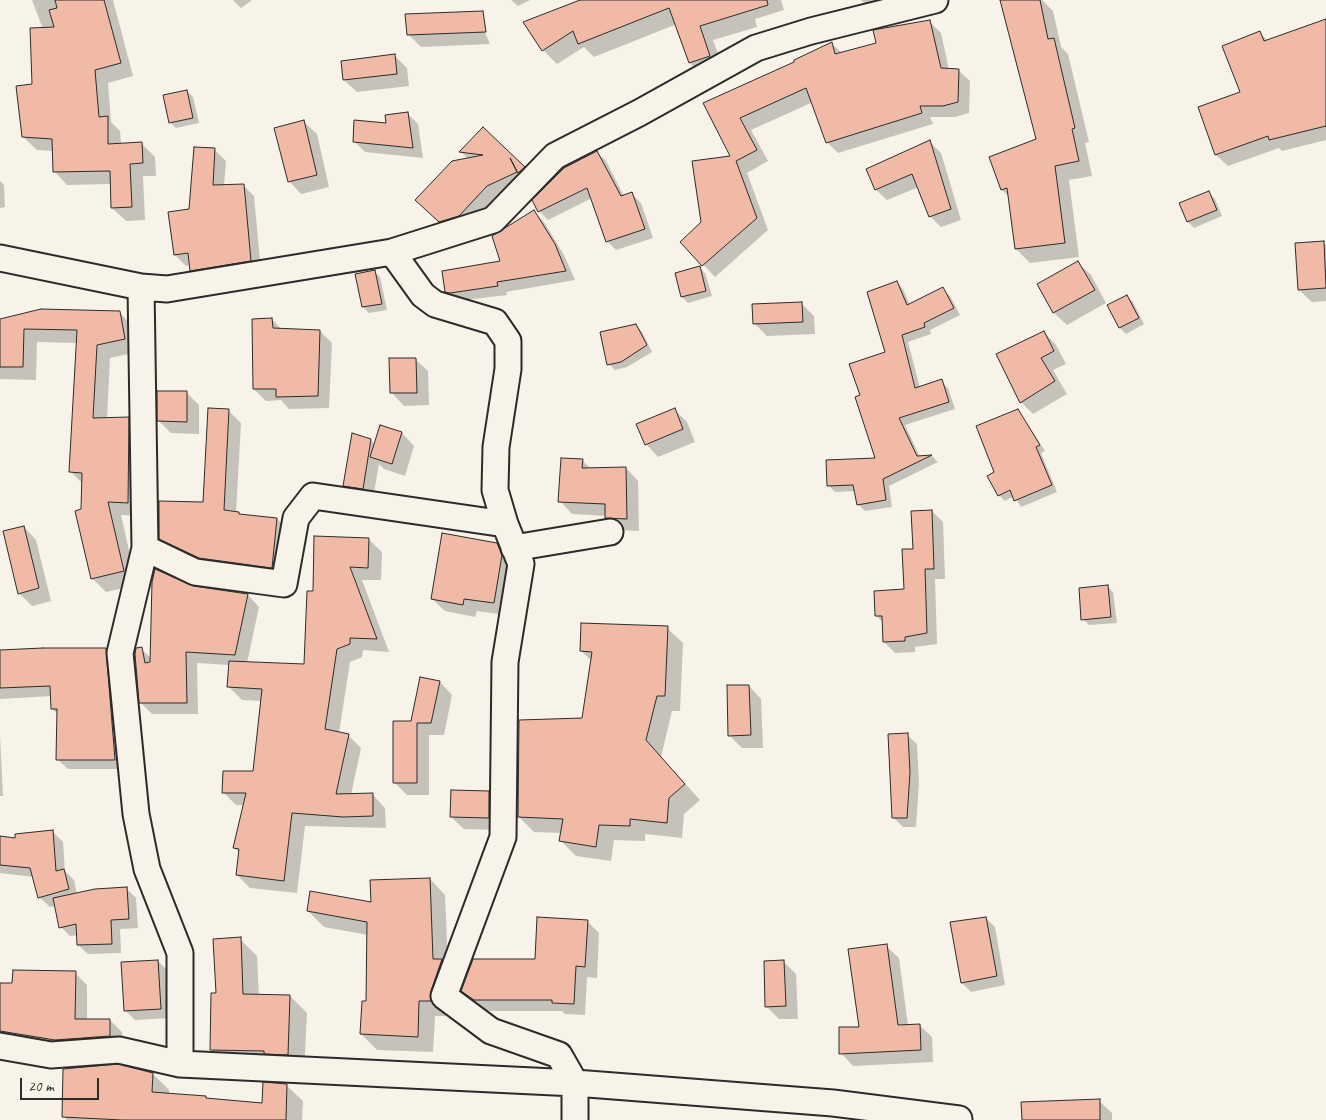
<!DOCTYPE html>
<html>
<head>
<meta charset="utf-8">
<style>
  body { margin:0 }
  #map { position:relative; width:1326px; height:1120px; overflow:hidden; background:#f7f3e8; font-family:Caveat,sans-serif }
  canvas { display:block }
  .scale { position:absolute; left:20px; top:1078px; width:79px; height:22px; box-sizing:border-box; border:2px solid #2b2b2b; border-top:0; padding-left:6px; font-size:15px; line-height:18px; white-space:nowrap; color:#2b2b2b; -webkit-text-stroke:4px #f7f3e8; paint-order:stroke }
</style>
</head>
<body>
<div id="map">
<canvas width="1326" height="1120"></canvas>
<div class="scale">20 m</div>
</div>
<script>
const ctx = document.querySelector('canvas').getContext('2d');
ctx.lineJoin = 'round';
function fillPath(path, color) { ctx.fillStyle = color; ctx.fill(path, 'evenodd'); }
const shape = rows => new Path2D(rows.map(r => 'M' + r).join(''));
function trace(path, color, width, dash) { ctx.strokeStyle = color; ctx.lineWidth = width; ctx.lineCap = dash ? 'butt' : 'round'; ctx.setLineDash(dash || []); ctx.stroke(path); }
fillPath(shape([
  [32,0,113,0,133,76,108,83,111,122,120,131,121,144,141,143,155,157,156,176,143,176,145,220,126,221,112,208,111,184,67,185,54,171,53,151,37,150,23,137,43,29],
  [233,0,252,0,241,8],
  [511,0,530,0,518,6],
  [584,0,781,0,784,10,755,19,757,27,713,40,724,70,704,77,690,63,677,24,594,57,584,47,557,64,543,50],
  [861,0,904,0,870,8],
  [1023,0,1042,0,1053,11,1061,47,1068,54,1089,142,1085,143,1092,176,1069,180,1079,257,1030,263,1016,249,1009,197,1002,190,991,157,1037,140],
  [929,21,941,33,949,70,958,70,970,81,969,113,955,117,930,117,933,124,838,153,827,142,813,102,751,130,768,161,747,173,768,230,715,277,682,242,703,222,731,157,705,104,796,63,831,43,842,53,878,44],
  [1326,21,1326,140,1282,151,1279,148,1228,166,1216,155,1242,93,1260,33,1268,41],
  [482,25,490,44,421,47,408,34],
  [394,55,407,68,409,86,357,92,344,80],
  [187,91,193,97,199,123,176,128,170,122],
  [407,113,418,124,423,158,365,152,354,141],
  [304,122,317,134,329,187,301,194,289,181],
  [483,129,541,185,457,239,416,200,468,159,461,152],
  [930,142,941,153,961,220,941,227,930,216,919,187,887,200,876,190,868,170],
  [215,150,226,161,224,186,243,185,254,196,261,271,202,281,191,270,191,265,186,266,175,255],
  [597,152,606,161,624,196,632,194,641,203,653,238,616,250,607,241,592,198,548,220,539,211],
  [0,181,4,185,5,207,0,208],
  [1209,193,1215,199,1222,216,1194,228,1188,222,1181,204],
  [534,212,544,222,564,255,575,280,506,292,507,295,456,301,446,291,502,262],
  [1323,242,1326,245,1326,301,1312,302,1299,290],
  [1078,263,1091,275,1106,303,1067,325,1054,313,1038,285],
  [699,267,705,273,712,296,688,303,682,297],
  [374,271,380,277,387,310,369,313,363,307],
  [896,282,903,289,910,305,943,289,950,296,960,315,930,330,931,334,908,342,920,388,941,381,948,388,955,409,905,425,920,457,932,456,938,462,889,486,892,507,865,511,858,504,856,491,835,492,828,485,877,459,862,396,886,352],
  [1127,296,1133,302,1144,324,1126,334,1120,328],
  [801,303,814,316,815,334,767,336,754,323],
  [119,312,133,326,138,352,110,358,107,419,128,418,142,432,141,516,121,515,137,585,106,592,92,578,82,510,83,484,71,472,78,343,37,342,36,380,0,379,0,320],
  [272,319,282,330,320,331,332,343,329,408,289,409,281,400,266,401,254,389],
  [636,325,642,332,652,352,627,367,615,370,609,364],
  [1044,332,1056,345,1066,364,1053,370,1067,394,1033,414,1021,402],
  [415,359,428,371,429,405,404,406,392,393],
  [187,393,199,405,199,434,171,433,159,421],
  [675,410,687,422,695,442,658,457,646,444],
  [1018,410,1045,451,1041,453,1057,492,1021,507,1014,496,1005,501,999,495],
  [229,411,241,423,236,513,241,516,277,519,289,531,283,579,213,570,173,551,160,538,204,504],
  [381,427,402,433,414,446,405,476,384,469,379,464,373,498,355,496,345,485,371,440,375,445],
  [582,460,591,469,626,468,638,481,639,531,619,530,606,516,572,514,560,501],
  [932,511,943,522,945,579,935,579,937,644,915,647,915,652,895,653,884,642,884,623,876,616,905,591,914,550],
  [24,527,36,540,51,601,32,606,19,593],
  [368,539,382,552,381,580,362,580,389,652,363,650,362,657,350,662,339,733,348,735,361,748,351,795,372,794,385,808,386,828,305,826,297,893,250,888,237,875,240,853,234,848,244,805,236,805,223,792,254,773,262,701,242,700,229,687,230,665,197,663,198,714,152,714,141,703,141,649,151,658,192,587,248,595,259,607,247,663,306,666,314,592],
  [496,544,509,557,507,615,477,611,475,617,445,611,432,599],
  [1107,586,1113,592,1117,623,1089,625,1083,619],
  [667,628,683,643,680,711,672,711,661,757,700,800,684,814,682,838,645,834,645,841,614,840,611,861,576,856,561,841,562,833,534,832,519,817,583,720,592,661,581,651],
  [106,649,116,660,124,769,68,769,57,759,58,714,52,709,52,696,0,699,0,652],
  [440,682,452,695,444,735,429,735,429,795,407,795,394,782,412,722],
  [749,686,761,699,763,748,742,748,730,736],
  [0,735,3,796,0,796],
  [907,735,917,744,919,783,916,827,903,827,893,817],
  [489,792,501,804,501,830,464,829,451,817],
  [53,832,63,842,65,871,74,880,77,894,126,888,136,898,138,928,120,929,121,953,88,954,78,945,78,935,70,936,61,927,56,906,50,907,39,897,34,877,0,873,0,837,17,839],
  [430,879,445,895,448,966,446,1016,435,1016,433,1052,377,1050,361,1034,367,1003,368,935,324,927,308,911,372,904],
  [986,918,995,927,1005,985,971,992,962,983],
  [587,921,599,933,597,978,587,977,585,1015,565,1014,562,1011,487,1011,463,991,536,960],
  [240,939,257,956,259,996,290,996,307,1013,304,1071,228,1066,211,1049,217,995],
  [886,946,899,958,908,1025,919,1025,932,1037,933,1062,853,1066,841,1053,860,1028],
  [158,961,168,971,170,1018,135,1020,125,1010],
  [784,962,796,974,798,1019,779,1019,766,1006],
  [75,973,87,985,87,1021,110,1020,122,1032,122,1048,0,1042,0,984,13,985],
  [153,1074,169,1090,169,1095,263,1105,286,1085,303,1101,302,1120,67,1120,63,1116],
  [1099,1101,1112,1113,1112,1120,1046,1120]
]), '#0003');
const building = shape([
  [55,0,104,0,121,63,95,70,99,117,108,116,108,144,142,142,143,163,130,164,132,207,111,208,110,171,53,172,52,139,22,137,16,86,32,84,30,28,54,27,49,10,57,8,55,0],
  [580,0,767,0,768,5,700,26,710,56,689,63,669,8,578,44,573,31,542,51,523,22,580,0],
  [1000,0,1040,0,1048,39,1054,38,1075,128,1072,129,1079,161,1055,166,1065,243,1015,249,1007,188,1001,190,989,157,1036,139,1000,0],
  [483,11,486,32,407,35,405,14,483,11],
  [1326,19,1326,126,1269,140,1268,136,1215,155,1198,107,1240,92,1222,46,1260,31,1264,41,1326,19],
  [930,20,941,68,959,69,958,102,943,106,920,106,922,113,826,143,806,88,740,118,757,150,736,161,757,218,702,266,680,242,701,222,692,161,730,156,703,103,794,62,794,60,832,42,835,54,876,43,873,30,930,20],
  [395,54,397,74,343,80,341,61,395,54],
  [187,90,193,118,169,123,163,95,187,90],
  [408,112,413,148,353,142,354,120,386,123,385,115,408,112],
  [304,120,317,175,288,182,274,128,304,120],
  [483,127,525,167,518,173,510,158,517,172,487,186,459,216,439,222,415,200,452,161,483,155,459,152,483,127],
  [930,140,951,209,929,217,912,174,875,190,866,169,930,140],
  [194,147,215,148,213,185,244,184,251,261,190,271,188,253,174,255,168,212,189,209,194,147],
  [597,151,621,196,632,192,645,229,606,242,587,188,538,212,532,200,564,168,597,151],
  [1209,191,1217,210,1187,222,1179,203,1209,191],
  [534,210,555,244,566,271,497,282,498,286,450,293,445,292,442,271,500,261,492,236,534,210],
  [1324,241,1326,288,1298,290,1295,243,1324,241],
  [1078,261,1095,290,1053,313,1037,284,1078,261],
  [700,266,706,291,681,297,675,273,700,266],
  [375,270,382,304,362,307,355,274,375,270],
  [897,281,907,305,943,287,954,308,924,323,925,327,902,335,915,388,942,379,949,402,899,418,917,456,932,455,883,479,886,500,857,505,853,485,827,486,826,460,875,458,855,397,860,395,849,364,885,352,867,292,897,281],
  [1127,295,1139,318,1119,328,1107,305,1127,295],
  [802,302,803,322,753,324,752,304,802,302],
  [41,309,120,311,125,339,97,345,93,418,129,417,128,503,108,502,124,571,91,579,75,511,81,509,82,473,69,472,77,330,24,329,23,367,0,367,0,319,41,309],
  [272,318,273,328,320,330,318,396,276,397,276,389,253,389,252,319,272,318],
  [636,324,647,345,621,362,607,365,600,332,636,324],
  [1044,331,1054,351,1041,358,1055,381,1020,403,996,354,1044,331],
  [389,358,416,358,417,393,390,393,389,358],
  [157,391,187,391,187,422,157,421,157,391],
  [208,408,229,409,224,510,239,512,239,514,277,518,272,568,199,558,159,539,159,501,203,502,208,408],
  [675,408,683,429,645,445,636,424,675,408],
  [1018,409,1040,445,1036,447,1052,485,1014,501,1010,490,998,496,987,476,994,472,976,426,1018,409],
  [380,425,402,432,392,464,370,457,380,425],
  [352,433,371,439,363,489,343,486,352,433],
  [561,458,583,459,582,468,626,467,627,519,605,518,605,504,558,502,561,458],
  [932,510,934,569,925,569,927,633,905,637,905,641,883,642,882,616,875,616,874,591,904,589,902,549,913,549,911,511,932,510],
  [24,526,39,588,18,594,3,531,24,526],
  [442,533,497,543,502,555,494,603,464,599,463,605,431,599,442,533],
  [314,536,369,538,368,568,350,567,377,639,350,638,350,644,337,649,325,729,349,734,336,794,373,793,373,816,343,817,292,813,284,881,236,875,239,849,233,848,246,793,222,793,223,771,253,771,262,689,227,687,229,661,304,664,307,591,313,591,314,536],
  [155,569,193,586,248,594,235,655,186,652,187,703,139,703,135,654,136,648,142,647,145,663,150,662,152,582,155,569],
  [1108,585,1111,617,1081,620,1079,588,1108,585],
  [581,623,668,626,665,696,657,696,646,740,685,784,669,798,667,823,630,819,630,826,599,825,596,847,559,841,563,819,518,817,519,720,582,718,592,652,580,651,581,623],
  [43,648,106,648,115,760,56,760,57,709,51,709,50,686,0,688,0,650,43,648],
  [420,677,440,681,431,723,417,723,417,783,393,783,393,721,411,721,420,677],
  [727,685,749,685,751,735,728,736,727,685],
  [908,733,910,772,907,818,892,818,888,734,908,733],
  [451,790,489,791,489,818,450,817,451,790],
  [53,830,56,871,64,869,69,889,38,898,30,868,0,865,0,836,15,838,15,834,53,830],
  [430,878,433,959,442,959,431,991,431,1001,419,1001,418,1037,360,1034,362,1001,366,1001,367,922,307,911,310,891,371,902,370,880,430,878],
  [127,887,129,919,111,920,112,944,77,945,76,924,59,928,53,898,95,889,127,887],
  [537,917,588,920,585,967,576,966,574,1004,552,1003,552,1000,474,1000,461,991,473,959,535,959,537,917],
  [986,917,997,976,961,983,950,922,986,917],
  [241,937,243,994,290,995,288,1055,264,1054,264,1051,210,1050,211,993,216,993,213,939,241,937],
  [887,944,898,1025,920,1024,921,1050,839,1054,839,1027,859,1027,848,949,887,944],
  [158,960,161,1009,124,1011,121,962,158,960],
  [784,960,786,1006,765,1007,764,961,784,960],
  [13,970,76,971,75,1019,110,1019,110,1036,55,1040,0,1031,0,983,12,983,13,970],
  [118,1064,153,1073,152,1092,206,1096,206,1098,262,1103,263,1082,287,1084,286,1120,122,1120,62,1117,63,1069,118,1064],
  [1100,1099,1100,1120,1022,1120,1021,1102,1100,1099]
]);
fillPath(building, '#f1baa6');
trace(building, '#2b2b2b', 1);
const minor = shape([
  [392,252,423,295,435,304,495,322,508,341,508,369,496,447,495,490,505,524,521,564,505,662,503,837,444,996,491,1031,559,1055,575,1083,575,1120],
  [0,258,141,287,167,289,392,252,493,220,555,156,639,113,756,48,811,31,935,0],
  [141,287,145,548,120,653,136,814,147,869,180,953,180,1064],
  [145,548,195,572,284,584,296,518,313,496,505,524],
  [514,548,610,532],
  [0,1046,51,1055,119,1050,180,1064,575,1083,833,1103,959,1119]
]);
trace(minor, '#2b2b2b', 29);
trace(minor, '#f7f3e8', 25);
</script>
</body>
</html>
